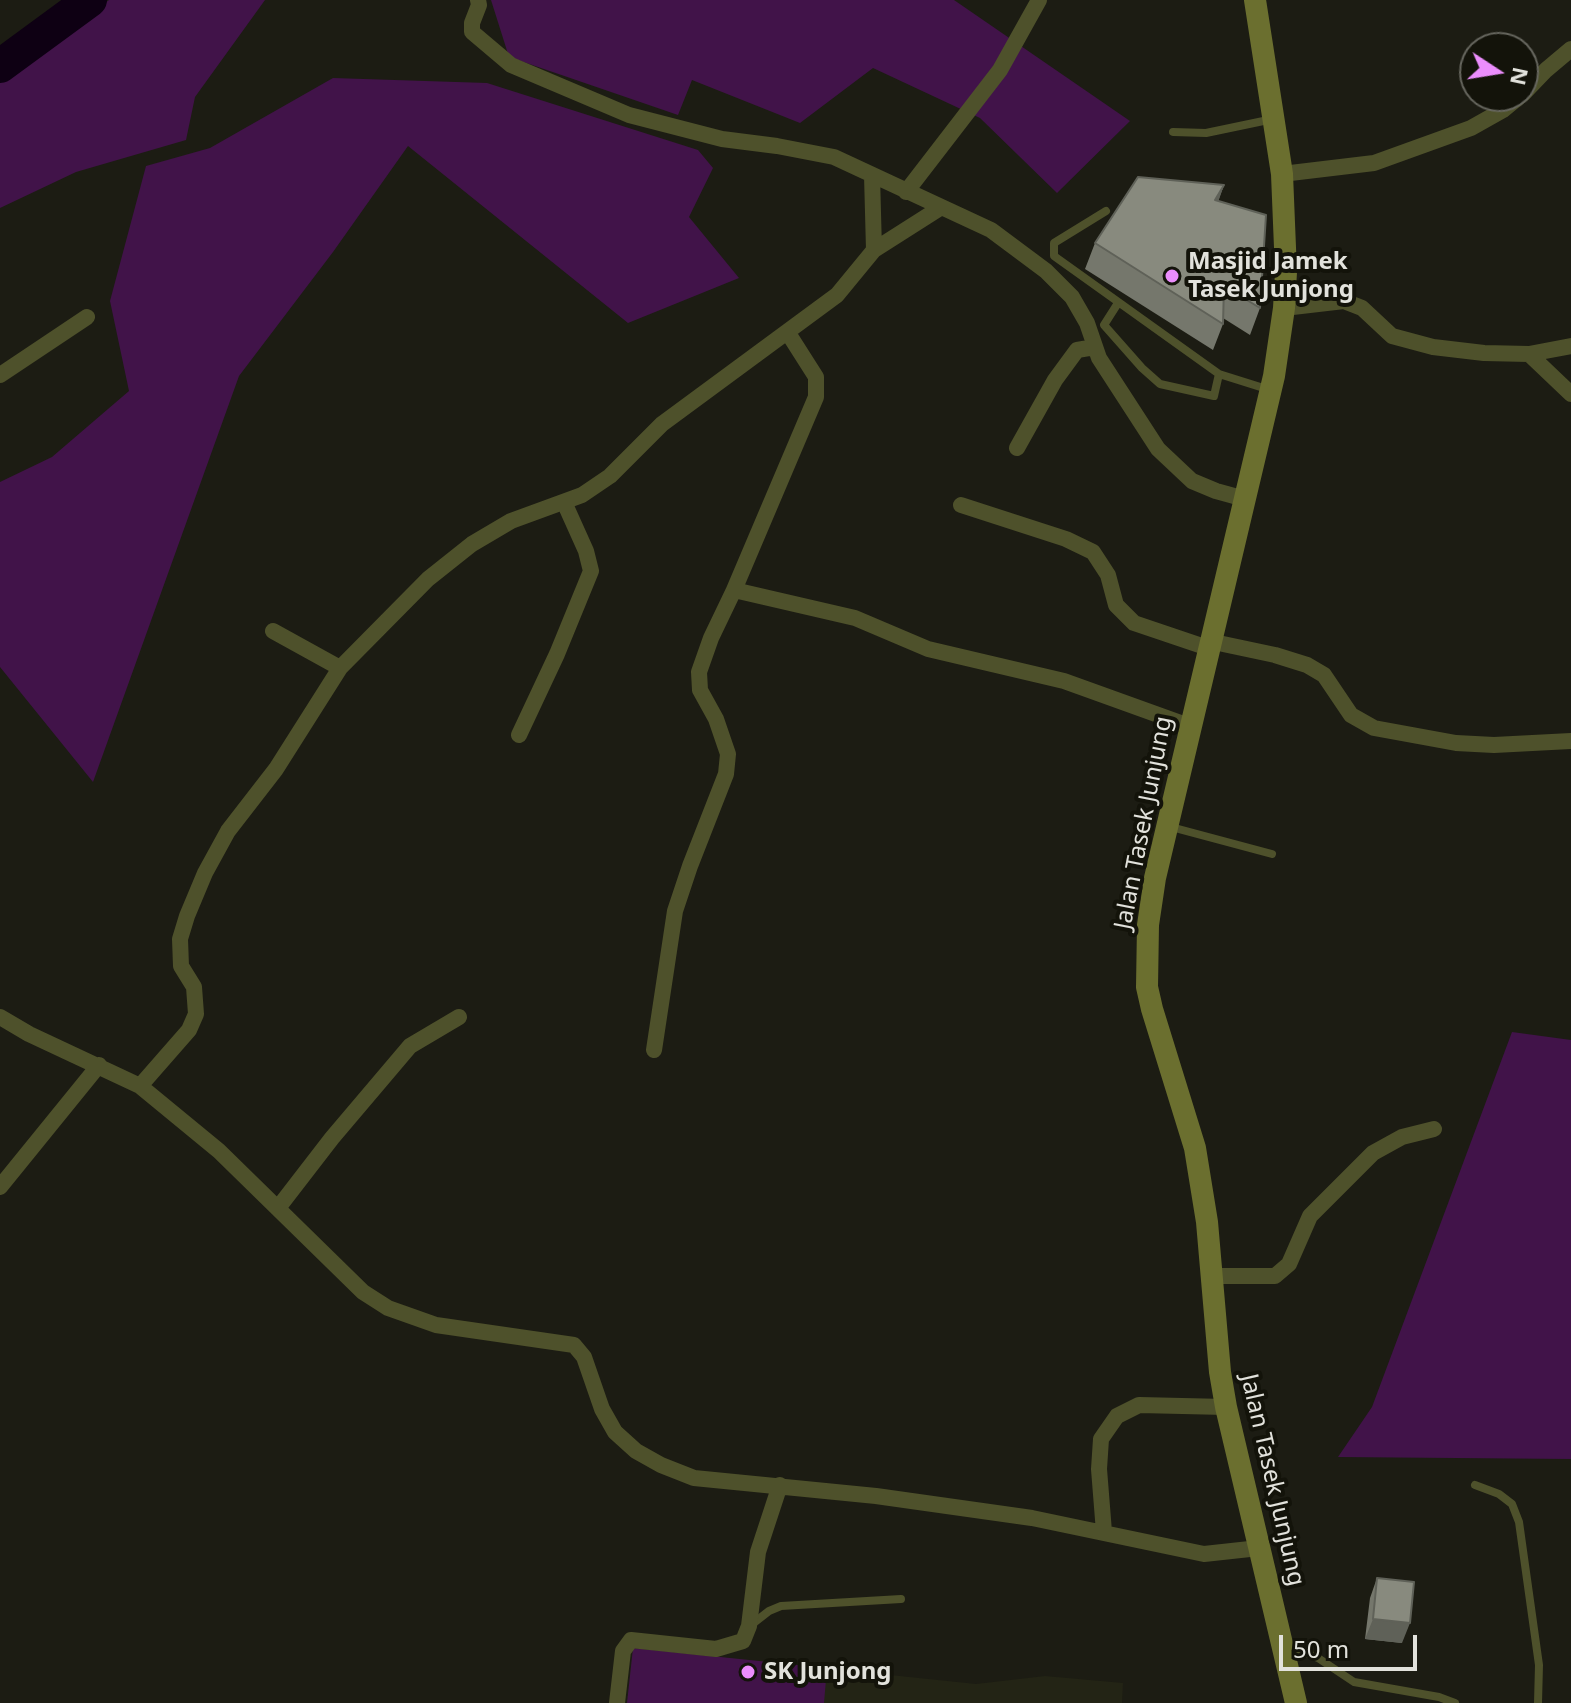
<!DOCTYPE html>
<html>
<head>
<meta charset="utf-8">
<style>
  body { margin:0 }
  #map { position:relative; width:1571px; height:1703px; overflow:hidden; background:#1c1c13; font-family:"Noto Sans",sans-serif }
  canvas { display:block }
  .north { position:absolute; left:1459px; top:32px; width:80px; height:80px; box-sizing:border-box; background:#13130a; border:2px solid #66665e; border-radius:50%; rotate:102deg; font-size:22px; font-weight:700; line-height:32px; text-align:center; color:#e2e2dc }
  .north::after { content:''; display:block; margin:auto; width:28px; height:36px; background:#eb8dfc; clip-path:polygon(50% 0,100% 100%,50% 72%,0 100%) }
  .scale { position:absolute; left:1279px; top:1635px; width:138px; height:36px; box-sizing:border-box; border:4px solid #e2e2dc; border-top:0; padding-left:10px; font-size:24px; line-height:28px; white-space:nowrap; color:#e2e2dc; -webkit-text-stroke:6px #13130a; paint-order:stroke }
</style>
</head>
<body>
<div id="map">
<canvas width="1571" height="1703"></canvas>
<div class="north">N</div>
<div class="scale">50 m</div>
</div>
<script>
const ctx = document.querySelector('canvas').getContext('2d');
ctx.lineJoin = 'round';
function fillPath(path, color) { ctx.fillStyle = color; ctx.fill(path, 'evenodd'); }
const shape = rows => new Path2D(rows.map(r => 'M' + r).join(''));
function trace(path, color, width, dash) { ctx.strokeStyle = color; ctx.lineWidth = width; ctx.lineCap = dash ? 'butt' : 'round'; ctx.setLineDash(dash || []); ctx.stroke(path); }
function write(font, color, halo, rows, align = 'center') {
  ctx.font = font + ' "Noto Sans",sans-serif'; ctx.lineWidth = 8; ctx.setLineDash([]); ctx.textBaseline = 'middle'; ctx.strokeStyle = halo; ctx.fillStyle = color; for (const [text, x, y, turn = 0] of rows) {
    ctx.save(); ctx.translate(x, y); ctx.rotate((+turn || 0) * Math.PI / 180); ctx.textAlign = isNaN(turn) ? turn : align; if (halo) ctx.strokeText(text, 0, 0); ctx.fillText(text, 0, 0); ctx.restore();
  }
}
fillPath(shape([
  [633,1648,976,1684,1045,1676,1123,1683,1122,1703,627,1703]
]), '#232415');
fillPath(shape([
  [109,0,265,0,195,97,186,140,76,172,0,208,0,83],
  [491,0,954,0,1130,121,1057,193,980,118,873,68,800,123,692,80,678,115,509,57],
  [333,78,487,83,698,150,713,168,689,217,739,278,628,323,408,146,333,252,239,376,93,782,0,667,0,482,52,457,129,391,110,301,146,166,210,148],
  [1512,1032,1571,1040,1571,1459,1338,1457,1372,1407],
  [633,1648,827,1668,824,1703,627,1703]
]), '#411349');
trace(shape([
  [0,66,90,0]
]), '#0e0013', 34);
trace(shape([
  [1173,132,1206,133,1273,119],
  [1106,211,1054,243,1054,256,1219,374,1270,390],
  [1118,303,1104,325,1142,368,1160,384,1214,396,1219,374],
  [1171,827,1272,854],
  [1475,1485,1499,1494,1512,1504,1519,1522,1539,1665,1538,1703],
  [751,1625,769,1611,781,1606,901,1599],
  [1284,1644,1318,1658,1354,1682,1439,1697,1455,1703]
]), '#4e512b', 8);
trace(shape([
  [478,0,479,5,472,23,472,32,511,65,629,115,722,139,777,146,834,157,991,230,1046,271,1072,297,1087,323,1099,358,1158,449,1192,481,1216,491,1245,499],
  [1523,94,1546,70,1571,49],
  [1282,174,1374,163,1471,128,1503,110,1520,96],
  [906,192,1000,70,1039,0],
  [874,250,940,208],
  [1284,308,1344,301,1362,308,1392,336,1433,347,1484,353,1529,354,1571,346],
  [788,333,816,377,816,397,734,590,855,618,928,649,1064,681,1189,726],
  [1529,354,1571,394],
  [0,375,87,317],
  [1017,448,1055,380,1077,350,1095,347],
  [961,505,1066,539,1093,552,1108,575,1116,605,1134,623,1208,648],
  [273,631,340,668],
  [1209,641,1275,655,1307,665,1324,675,1351,715,1374,728,1456,743,1494,745,1571,741],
  [519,735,557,654,591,571,586,551,564,502],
  [0,1017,29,1034,140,1086,219,1151,363,1292,388,1308,436,1325,574,1345,584,1357,602,1409,615,1432,636,1451,661,1465,694,1478,876,1496,1032,1518,1204,1554,1259,1548],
  [654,1050,675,911,690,866,726,774,728,754,716,719,700,690,699,672,711,638,734,590],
  [140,1086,189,1030,196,1014,194,987,181,966,180,939,187,916,205,873,228,831,276,769,340,668,428,579,472,544,511,521,582,495,610,476,662,424,837,295,874,250,872,175],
  [0,1187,99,1065],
  [278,1208,332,1138,410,1046,459,1017],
  [1212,1276,1275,1276,1289,1264,1310,1216,1373,1153,1402,1137,1434,1129],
  [1104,1532,1099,1469,1101,1439,1117,1416,1139,1405,1226,1407],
  [617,1703,623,1651,631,1640,716,1649,743,1641,749,1626,758,1552,780,1485]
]), '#4e512b', 16);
trace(shape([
  [1255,0,1282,174,1286,272,1284,308,1274,376,1155,878,1148,925,1147,987,1152,1009,1195,1148,1207,1222,1220,1372,1226,1407,1296,1703]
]), '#6b6f2f', 22);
fillPath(shape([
  [1224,185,1218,201,1260,308,1250,335,1223,318,1223,324,1213,350,1085,269,1095,243],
  [1377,1578,1402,1643,1365,1639,1370,1598]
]), '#75776c');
fillPath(shape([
  [1224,185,1215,211,1215,200],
  [1373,1619,1410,1623,1402,1643,1365,1639]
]), '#5f6158');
const building = shape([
  [1138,177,1224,185,1215,200,1266,215,1260,308,1224,286,1223,324,1095,243,1138,177],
  [1377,1578,1414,1582,1410,1623,1373,1619,1377,1578]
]);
fillPath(building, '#888a7e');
trace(building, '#5f6158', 2);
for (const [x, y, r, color] of [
  [1172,276,8,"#eb8dfc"],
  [748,1672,8,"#eb8dfc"]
]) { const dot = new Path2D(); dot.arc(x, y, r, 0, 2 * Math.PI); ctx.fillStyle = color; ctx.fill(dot); trace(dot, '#13130a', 3); }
write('bold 24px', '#e2e2dc', '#13130a', [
  ["Masjid Jamek",1188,262],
  ["Tasek Junjong",1188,290],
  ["SK Junjong",764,1672]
], 'left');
write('24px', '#e2e2dc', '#13130a', [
  ["Jalan Tasek Junjung",1144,823,-79],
  ["Jalan Tasek Junjung",1272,1480,77]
]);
</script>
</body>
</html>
